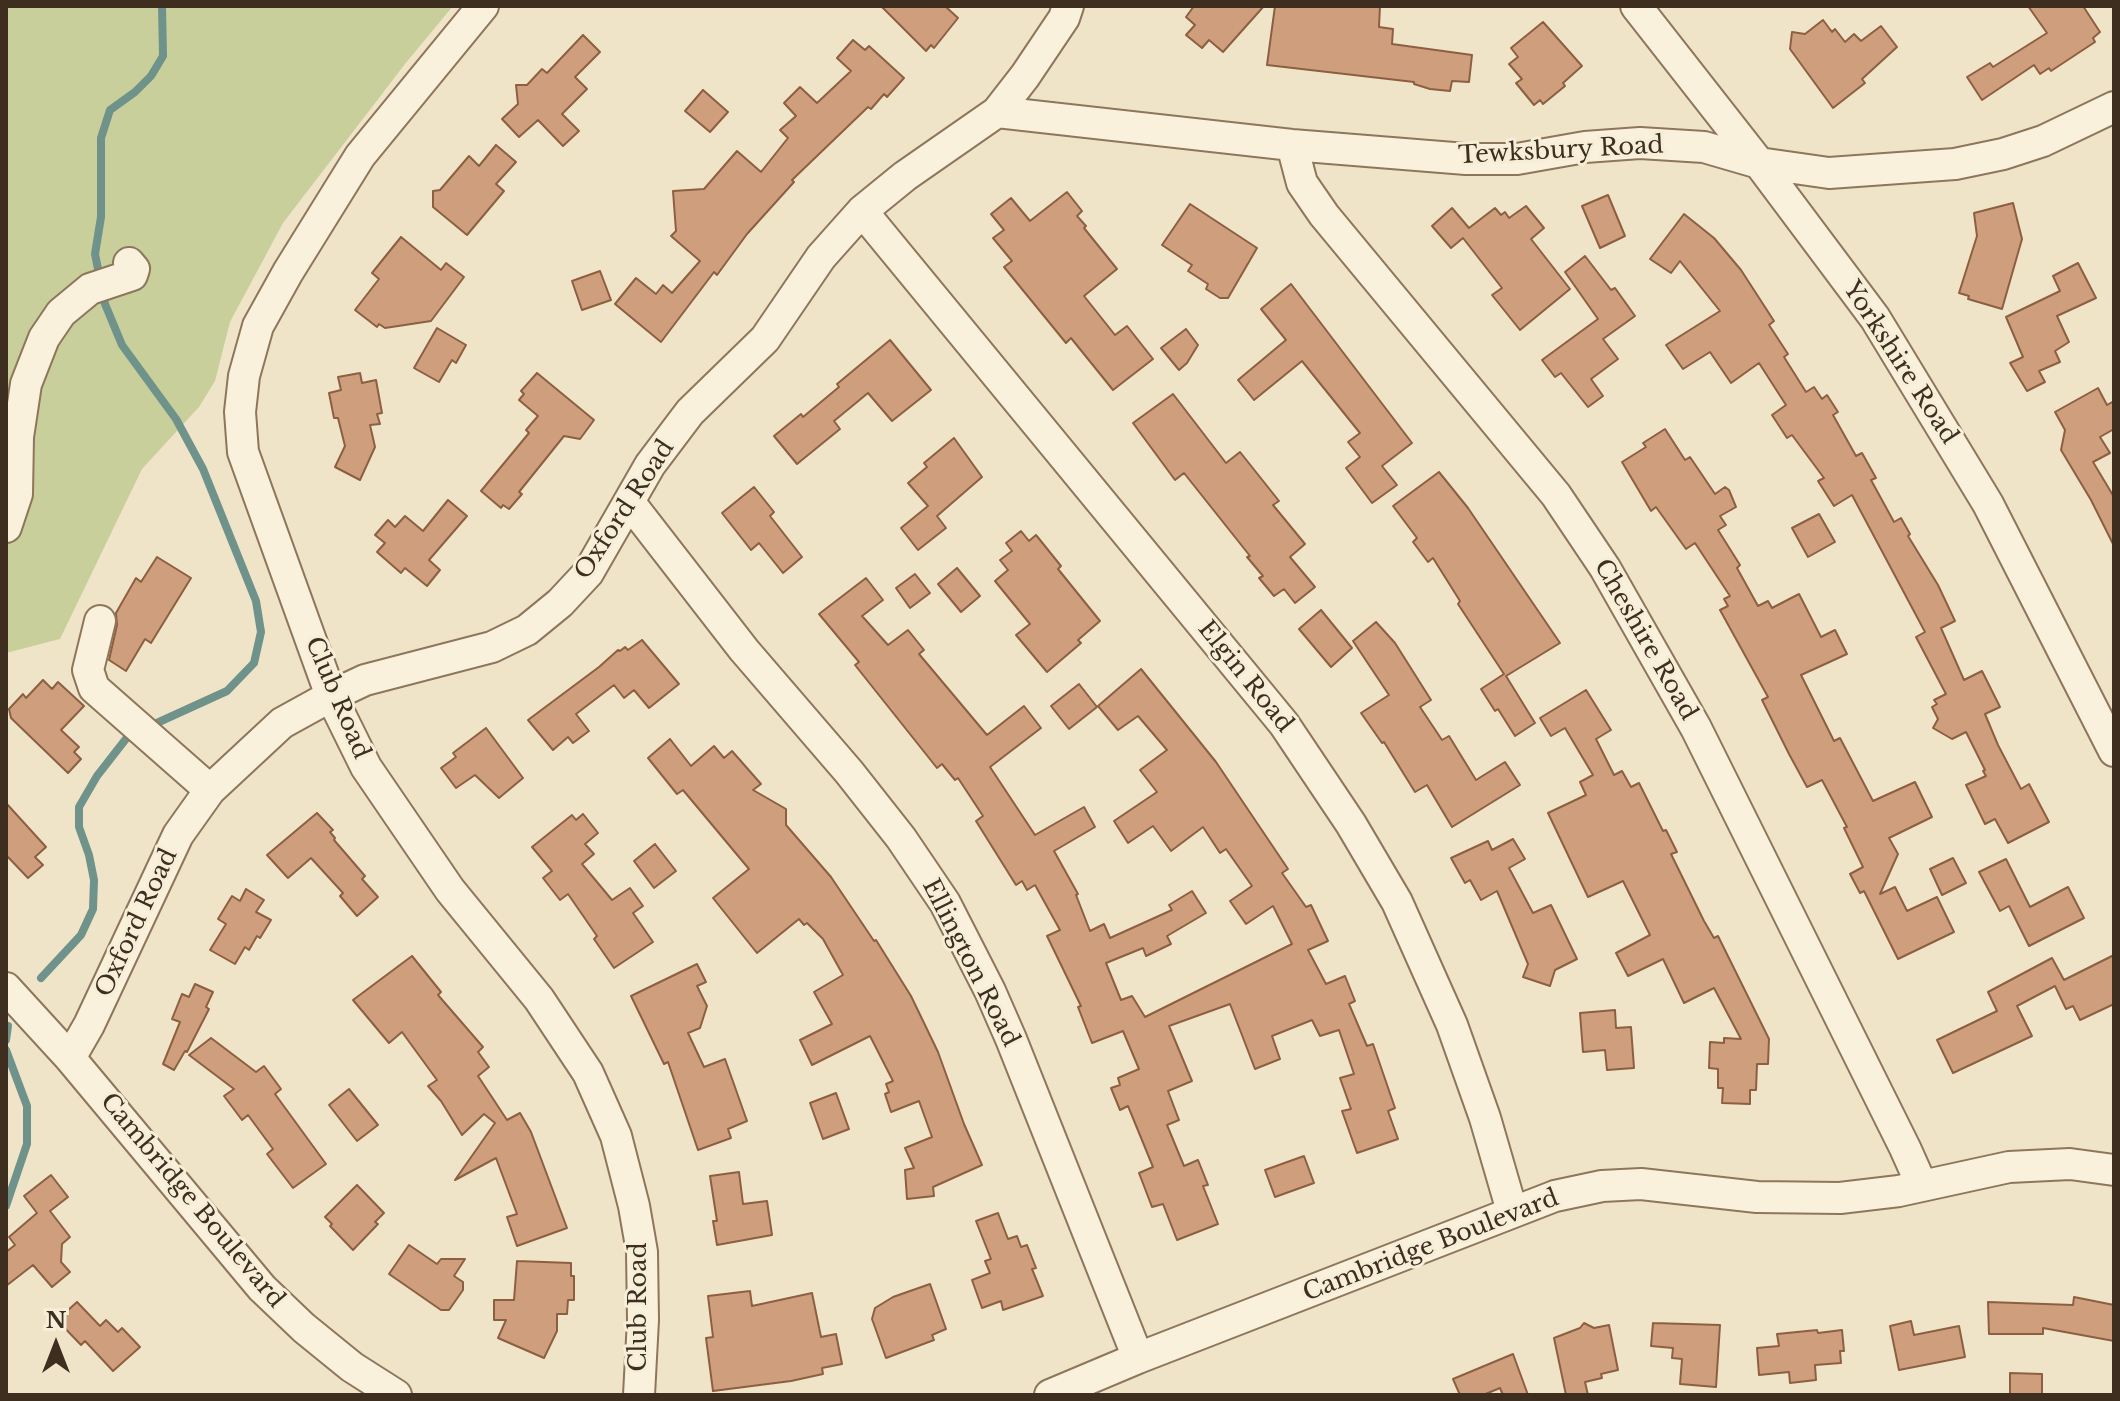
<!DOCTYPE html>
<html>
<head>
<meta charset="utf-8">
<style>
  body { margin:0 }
  #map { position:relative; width:2120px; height:1401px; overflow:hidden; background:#f0e4c8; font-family:"Libre Baskerville",serif }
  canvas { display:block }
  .frame { position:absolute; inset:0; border:8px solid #3d2e20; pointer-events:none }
  .north { position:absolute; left:16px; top:1305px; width:80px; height:80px; -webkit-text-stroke:6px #f7eed8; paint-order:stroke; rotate:0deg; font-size:22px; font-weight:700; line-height:32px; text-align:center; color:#3d2e20 }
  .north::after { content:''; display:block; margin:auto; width:28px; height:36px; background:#3d2e20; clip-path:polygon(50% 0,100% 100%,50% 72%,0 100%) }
</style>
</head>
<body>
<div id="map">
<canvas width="2120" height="1401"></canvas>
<div class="frame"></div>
<div class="north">N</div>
</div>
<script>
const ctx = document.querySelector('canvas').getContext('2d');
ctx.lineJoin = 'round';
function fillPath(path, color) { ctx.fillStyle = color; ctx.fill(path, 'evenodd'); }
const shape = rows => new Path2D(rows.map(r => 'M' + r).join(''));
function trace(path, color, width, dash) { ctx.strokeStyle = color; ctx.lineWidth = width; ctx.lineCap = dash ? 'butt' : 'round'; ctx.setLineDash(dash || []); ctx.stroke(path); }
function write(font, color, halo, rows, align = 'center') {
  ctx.font = font + ' "Libre Baskerville",serif'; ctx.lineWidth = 6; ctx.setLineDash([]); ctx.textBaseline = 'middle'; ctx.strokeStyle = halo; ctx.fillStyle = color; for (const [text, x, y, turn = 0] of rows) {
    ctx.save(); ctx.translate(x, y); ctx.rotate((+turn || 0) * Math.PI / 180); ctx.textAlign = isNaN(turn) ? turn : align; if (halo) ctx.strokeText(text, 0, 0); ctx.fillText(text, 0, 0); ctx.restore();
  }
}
fillPath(shape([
  [6,6,453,6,405,64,283,223,230,322,215,381,199,407,142,469,60,639,6,653]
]), '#c9cf9b');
trace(shape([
  [148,727,227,691,254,663,261,632,256,601,203,469,176,419,122,345,105,304,95,254,101,217,101,138,110,110,135,92,151,76,163,56,162,6],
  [41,978,81,935,93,909,94,880,89,855,79,827,79,807,97,776,129,735,136,732],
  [6,1040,8,1026],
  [6,1050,27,1106,27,1144,6,1206]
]), '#6f938a', 8);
const building = shape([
  [881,6,945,6,958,18,934,48,931,45,926,51,881,6],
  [1194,6,1264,6,1223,52,1209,40,1202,48,1186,35,1195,25,1186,17,1194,6],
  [1275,6,1380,6,1379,27,1393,29,1392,44,1472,55,1469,82,1452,81,1450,91,1430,89,1414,84,1414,82,1267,65,1275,6],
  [2028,6,2083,6,2100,32,2093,38,2095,42,2051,71,2049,68,2040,74,2034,65,1982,100,1967,77,1990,63,1993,67,2047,33,2028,6],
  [1823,20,1832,32,1835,29,1845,42,1854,34,1861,41,1881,26,1897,47,1862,79,1865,83,1833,108,1790,49,1792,32,1805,34,1823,20],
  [1543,22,1582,66,1563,83,1565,86,1543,104,1540,100,1534,105,1516,83,1522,79,1509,64,1518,57,1511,48,1543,22],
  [583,35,600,52,575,77,587,89,562,114,579,131,563,146,538,120,519,137,502,119,518,104,516,85,527,85,542,69,547,73,583,35],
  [853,40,865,50,869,46,904,78,887,97,884,94,871,109,868,107,792,180,794,182,747,234,717,275,714,272,661,342,615,304,636,278,656,294,663,285,672,293,700,261,671,236,676,231,673,191,704,189,737,151,761,172,788,138,780,130,796,116,784,103,800,87,817,103,851,71,837,58,853,40],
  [703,90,728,112,710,132,685,111,703,90],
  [496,145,516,162,496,184,504,191,467,235,433,207,433,191,440,190,469,156,479,166,496,145],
  [1067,192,1082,211,1077,216,1086,226,1084,228,1117,269,1084,296,1115,335,1127,326,1153,359,1113,390,1071,338,1066,343,1004,267,1012,261,993,238,1004,230,991,214,1011,198,1030,221,1067,192],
  [1608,195,1625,236,1600,248,1582,206,1608,195],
  [2013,203,2022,239,2002,309,1968,299,1969,296,1959,293,1977,236,1974,213,2013,203],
  [1190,204,1257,248,1228,298,1220,298,1206,289,1208,284,1188,271,1192,265,1162,245,1190,204],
  [1526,206,1544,228,1531,239,1570,289,1520,330,1492,295,1502,288,1463,238,1451,248,1432,226,1452,208,1469,228,1495,208,1501,215,1505,212,1509,218,1526,206],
  [1684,214,1714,238,1741,270,1774,321,1769,325,1788,354,1784,357,1806,392,1814,387,1822,399,1827,395,1838,412,1833,415,1856,456,1862,453,1876,478,1871,480,1894,522,1901,518,1910,534,1908,536,1938,585,1955,621,1941,628,1964,680,1982,671,2000,707,1985,714,1998,745,2021,789,2029,784,2049,822,2008,843,1995,819,1985,824,1966,785,1986,776,1983,771,1985,770,1966,732,1952,739,1933,728,1938,719,1932,707,1937,704,1934,700,1946,694,1916,637,1925,632,1852,495,1834,506,1818,481,1824,478,1792,435,1787,438,1772,415,1786,405,1759,363,1731,383,1710,352,1683,369,1666,345,1720,311,1680,261,1671,273,1650,259,1684,214],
  [401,237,441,270,446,263,464,277,431,321,385,328,379,324,377,327,355,310,379,279,372,273,401,237],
  [1585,256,1611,290,1615,288,1635,316,1603,339,1618,359,1591,379,1603,396,1588,407,1561,373,1555,377,1542,360,1598,319,1565,272,1585,256],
  [2078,263,2096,298,2057,316,2069,342,2055,351,2060,362,2039,371,2045,382,2027,391,2010,363,2023,357,2006,317,2060,291,2053,276,2078,263],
  [600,271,611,300,582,310,572,281,600,271],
  [1291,284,1412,443,1382,466,1397,485,1372,503,1346,468,1360,457,1348,442,1360,433,1302,361,1254,400,1238,380,1286,340,1261,309,1291,284],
  [437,328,466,345,456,363,452,360,439,382,414,368,437,328],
  [1186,329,1198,345,1187,363,1179,370,1161,348,1186,329],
  [890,340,931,390,892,421,868,393,834,421,840,429,797,464,774,436,801,414,803,417,839,387,837,384,890,340],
  [360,373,362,383,376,380,382,413,377,414,380,424,370,425,375,447,360,480,335,467,345,446,338,418,334,418,329,393,341,390,338,377,360,373],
  [537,373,594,420,580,439,564,436,519,492,522,494,509,509,503,505,501,508,481,491,529,433,526,430,538,416,519,400,524,394,521,391,537,373],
  [2098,388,2107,405,2114,401,2114,429,2100,437,2110,453,2093,462,2114,497,2114,546,2091,500,2061,450,2065,430,2055,412,2098,388],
  [1173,394,1226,463,1240,452,1279,501,1273,505,1305,544,1290,557,1315,587,1295,603,1284,589,1274,596,1259,578,1263,576,1247,557,1250,556,1184,473,1175,480,1133,423,1173,394],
  [1665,429,1685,460,1690,457,1715,494,1725,487,1729,490,1736,507,1720,516,1726,525,1718,530,1740,565,1737,568,1758,606,1768,601,1772,608,1799,594,1821,637,1835,630,1847,654,1801,675,1834,741,1840,738,1873,801,1915,782,1932,817,1889,838,1898,854,1880,894,1895,887,1907,911,1937,897,1954,932,1898,959,1864,891,1860,893,1850,874,1863,867,1844,828,1847,827,1822,780,1807,787,1789,754,1762,700,1768,697,1720,610,1728,606,1724,599,1730,596,1695,543,1686,549,1656,507,1651,511,1622,462,1646,447,1643,443,1665,429],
  [954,438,982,477,937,516,946,528,918,550,901,528,928,506,908,483,927,467,924,463,954,438],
  [1439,472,1468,508,1560,643,1506,676,1535,723,1515,736,1498,709,1495,711,1481,689,1504,674,1458,604,1460,601,1433,558,1428,562,1413,542,1417,538,1393,506,1439,472],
  [754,487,774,512,770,516,802,557,783,573,759,543,751,550,722,513,754,487],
  [448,500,467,516,429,560,440,570,427,586,405,568,401,573,377,552,385,543,375,535,388,520,395,527,405,516,423,531,448,500],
  [1819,514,1835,542,1808,557,1792,528,1819,514],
  [1021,531,1029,541,1036,535,1061,566,1058,569,1100,621,1078,640,1081,643,1047,672,1016,635,1030,624,995,581,1008,570,1000,560,1012,551,1006,543,1021,531],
  [157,557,191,578,151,643,145,639,126,671,109,660,117,625,116,613,136,578,141,582,157,557],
  [957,568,980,596,961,612,938,584,957,568],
  [915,574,930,593,910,608,896,588,915,574],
  [866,578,883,600,862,616,888,645,908,630,924,650,919,654,987,735,1024,706,1041,728,990,767,1035,835,1084,807,1095,827,1054,851,1078,894,1076,895,1090,931,1104,924,1110,938,1172,910,1169,905,1192,891,1206,913,1167,936,1171,944,1146,956,1143,948,1106,963,1121,1000,1132,996,1145,1017,1292,944,1273,906,1246,924,1230,901,1252,886,1226,849,1220,853,1203,827,1171,851,1153,826,1128,843,1114,821,1157,792,1140,770,1167,750,1138,716,1118,730,1098,706,1141,669,1216,762,1288,869,1282,873,1306,907,1311,905,1328,941,1308,950,1326,984,1345,976,1355,1001,1349,1004,1367,1046,1373,1044,1395,1108,1388,1111,1398,1139,1357,1153,1342,1111,1351,1109,1340,1078,1354,1074,1339,1030,1320,1036,1312,1020,1272,1036,1280,1059,1255,1069,1230,1004,1169,1026,1192,1081,1168,1091,1179,1120,1167,1125,1184,1166,1198,1160,1208,1185,1203,1186,1218,1224,1177,1240,1163,1204,1152,1207,1139,1173,1153,1167,1128,1106,1120,1110,1111,1088,1120,1085,1118,1078,1139,1069,1123,1031,1092,1043,1078,1007,1081,1006,1047,936,1060,930,1035,885,1027,890,1022,881,1016,885,976,821,983,816,958,778,955,780,942,764,937,768,855,665,859,662,819,614,866,578],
  [1321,610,1352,648,1331,667,1299,629,1321,610],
  [1376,622,1395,643,1431,700,1420,707,1442,740,1449,736,1476,780,1505,762,1520,785,1452,827,1427,785,1415,792,1384,742,1382,743,1361,713,1389,695,1353,641,1376,622],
  [642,640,679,684,649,708,634,690,624,698,614,685,576,714,589,731,573,743,568,737,553,750,528,720,599,667,618,650,620,651,625,647,628,650,642,640],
  [43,680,52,689,58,682,84,706,61,730,79,747,74,752,81,759,68,773,11,718,9,709,23,694,26,698,43,680],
  [1079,684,1097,707,1069,729,1051,706,1079,684],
  [1586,690,1611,730,1596,739,1614,775,1622,771,1631,787,1639,783,1663,831,1666,830,1677,852,1671,854,1704,921,1714,938,1718,936,1769,1039,1768,1064,1757,1064,1756,1090,1750,1090,1750,1104,1722,1103,1723,1088,1718,1088,1718,1069,1709,1068,1710,1042,1724,1043,1724,1038,1741,1039,1714,988,1684,1003,1663,959,1628,976,1616,953,1650,935,1623,881,1588,897,1548,813,1586,795,1580,782,1593,775,1565,728,1551,736,1540,718,1586,690],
  [486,728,523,778,499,798,475,775,456,788,441,768,456,757,453,753,486,728],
  [670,739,691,766,714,746,724,758,732,751,761,784,753,790,786,809,786,825,831,877,874,941,876,940,911,996,938,1052,964,1124,982,1165,933,1187,934,1196,907,1199,905,1170,914,1168,905,1148,932,1137,919,1101,891,1112,885,1094,889,1092,886,1084,893,1081,870,1036,812,1065,800,1040,832,1024,814,992,843,975,823,939,807,923,804,925,799,919,757,953,713,898,749,869,683,790,677,794,648,758,670,739],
  [6,803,46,847,35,857,43,865,28,878,6,855,6,803],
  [317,813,333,830,330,832,335,838,334,840,365,876,362,879,378,897,357,916,340,896,343,893,311,858,288,878,267,855,317,813],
  [583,814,598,833,585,844,594,854,582,864,612,900,630,888,643,906,633,913,653,942,614,968,594,939,597,936,568,894,560,900,543,878,552,871,532,847,572,815,576,820,583,814],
  [1513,839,1525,859,1509,868,1533,913,1551,905,1577,959,1555,970,1550,986,1523,977,1528,964,1497,891,1481,900,1470,880,1465,883,1451,858,1488,841,1492,850,1513,839],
  [655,844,676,871,654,888,634,861,655,844],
  [1953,858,1966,883,1942,895,1930,869,1953,858],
  [2006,859,2030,907,2068,887,2084,918,2029,946,2009,906,2000,911,1979,872,2006,859],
  [246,889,264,900,256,912,271,920,260,938,257,936,249,950,245,947,235,964,210,950,226,924,218,919,232,896,240,901,246,889],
  [2114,955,2114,1004,2080,1020,2073,1006,2066,1009,2055,986,2017,1006,2032,1036,1953,1073,1937,1040,1997,1011,1988,992,2052,958,2064,980,2114,955],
  [412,956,441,992,438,995,483,1047,478,1052,489,1067,478,1076,507,1120,520,1113,531,1132,567,1228,517,1246,507,1217,517,1214,496,1158,455,1180,495,1123,484,1114,462,1135,441,1101,428,1086,437,1080,402,1032,389,1043,353,1000,412,956],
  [697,964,706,982,697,986,707,1006,700,1028,688,1033,704,1067,725,1059,747,1121,728,1129,731,1138,698,1150,668,1062,664,1064,631,996,697,964],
  [195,984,213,992,206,1007,209,1009,187,1052,185,1051,174,1070,163,1064,180,1022,172,1019,182,994,189,997,195,984],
  [1615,1010,1616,1028,1631,1027,1634,1068,1607,1070,1605,1050,1583,1052,1580,1013,1615,1010],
  [211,1038,256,1072,264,1066,281,1089,275,1094,326,1164,293,1188,267,1154,273,1149,248,1115,242,1120,224,1096,234,1089,189,1055,211,1038],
  [349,1089,378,1125,357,1141,329,1105,349,1089],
  [836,1093,849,1129,823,1139,810,1103,836,1093],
  [1304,1156,1314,1183,1275,1197,1265,1170,1304,1156],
  [739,1172,743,1204,767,1201,772,1235,717,1245,713,1221,717,1221,710,1176,739,1172],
  [51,1175,68,1197,50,1211,70,1237,62,1244,61,1262,70,1272,52,1287,33,1265,6,1286,6,1252,15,1245,9,1237,37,1213,24,1196,51,1175],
  [357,1185,384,1213,375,1222,378,1224,353,1250,330,1226,332,1224,325,1217,357,1185],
  [998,1213,1008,1239,1017,1236,1021,1247,1027,1245,1036,1268,1032,1269,1043,1296,1003,1310,1001,1301,982,1308,972,1280,990,1273,985,1261,991,1259,976,1221,998,1213],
  [409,1245,437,1264,441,1259,465,1259,454,1276,463,1282,463,1290,449,1310,441,1310,389,1274,409,1245],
  [517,1261,571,1263,571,1276,574,1276,574,1300,568,1300,567,1314,557,1314,557,1331,544,1358,498,1338,506,1320,494,1320,494,1300,514,1300,517,1261],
  [930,1284,946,1329,932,1335,934,1340,886,1358,872,1319,875,1308,893,1297,930,1284],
  [750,1291,752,1306,812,1293,821,1337,836,1334,842,1364,822,1368,823,1374,791,1381,713,1391,706,1338,713,1337,708,1296,750,1291],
  [2074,1297,2114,1305,2114,1341,2043,1328,2043,1334,1989,1334,1988,1302,2073,1305,2074,1297],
  [77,1302,100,1326,106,1320,118,1332,122,1328,140,1347,113,1371,85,1341,81,1345,57,1320,77,1302],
  [1911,1321,1914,1335,1959,1326,1965,1357,1899,1370,1890,1326,1911,1321],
  [1584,1323,1594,1328,1609,1325,1618,1370,1601,1374,1602,1378,1585,1382,1588,1395,1566,1395,1554,1338,1580,1328,1584,1323],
  [1653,1323,1720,1325,1716,1387,1680,1384,1682,1359,1672,1358,1673,1348,1651,1346,1653,1323],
  [1817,1330,1818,1333,1842,1330,1844,1351,1840,1351,1841,1363,1815,1365,1816,1380,1790,1383,1789,1372,1759,1375,1757,1348,1779,1346,1777,1334,1817,1330],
  [1513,1354,1528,1395,1503,1395,1500,1388,1483,1395,1460,1395,1453,1379,1513,1354],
  [2010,1373,2042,1374,2042,1395,2010,1395,2010,1373]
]);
fillPath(building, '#cf9f7d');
trace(building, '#8d5f41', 2);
const minor = shape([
  [483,6,360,156,288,272,258,326,244,376,240,412,243,452,331,696,366,767,450,890,539,999,588,1073,616,1136,634,1206,642,1252,643,1320,639,1395],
  [1636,6,1759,163,1875,318,1988,504,2114,751],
  [997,112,1292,145,1466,159,1517,159,1585,147,1640,143,1704,147,1759,163,1829,173,1955,164,2003,154,2043,141,2114,107],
  [1292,145,1302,183,1324,215,1556,495,1605,568,1696,728,1905,1148,1922,1186],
  [862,211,1284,724,1351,824,1397,902,1452,1025,1485,1118,1512,1211],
  [630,503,744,650,849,772,901,838,945,903,990,991,1011,1039,1138,1358],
  [6,527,17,494,18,437,26,384,44,338,61,313,90,289,132,275,134,269,129,263],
  [100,621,88,670,94,688,210,790],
  [6,988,70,1058,262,1288,304,1328,352,1367,396,1395],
  [70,1058,89,1025,178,835,210,790,282,723,331,696,365,680,492,647,527,630,560,603,588,573,650,465,690,412,765,339,821,257,862,211,905,176,997,112,1025,76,1064,18,1068,6],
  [1050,1395,1138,1358,1555,1196,1602,1186,1641,1184,1757,1197,1840,1198,1899,1191,2009,1167,2070,1164,2114,1170]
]);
trace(minor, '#8d765c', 34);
trace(minor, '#faf1dc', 30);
write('24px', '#3d2e20', '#f7eed8', [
  ["Tewksbury Road",1561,151,-3],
  ["Yorkshire Road",1900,363,57],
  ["Oxford Road",625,510,-57],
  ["Cheshire Road",1645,640,60],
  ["Elgin Road",1245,677,51],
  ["Club Road",337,698,67],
  ["Oxford Road",137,923,-65],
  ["Ellington Road",970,963,63],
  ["Cambridge Boulevard",192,1201,50],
  ["Cambridge Boulevard",1431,1246,-21],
  ["Club Road",639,1307,-90]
]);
</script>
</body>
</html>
